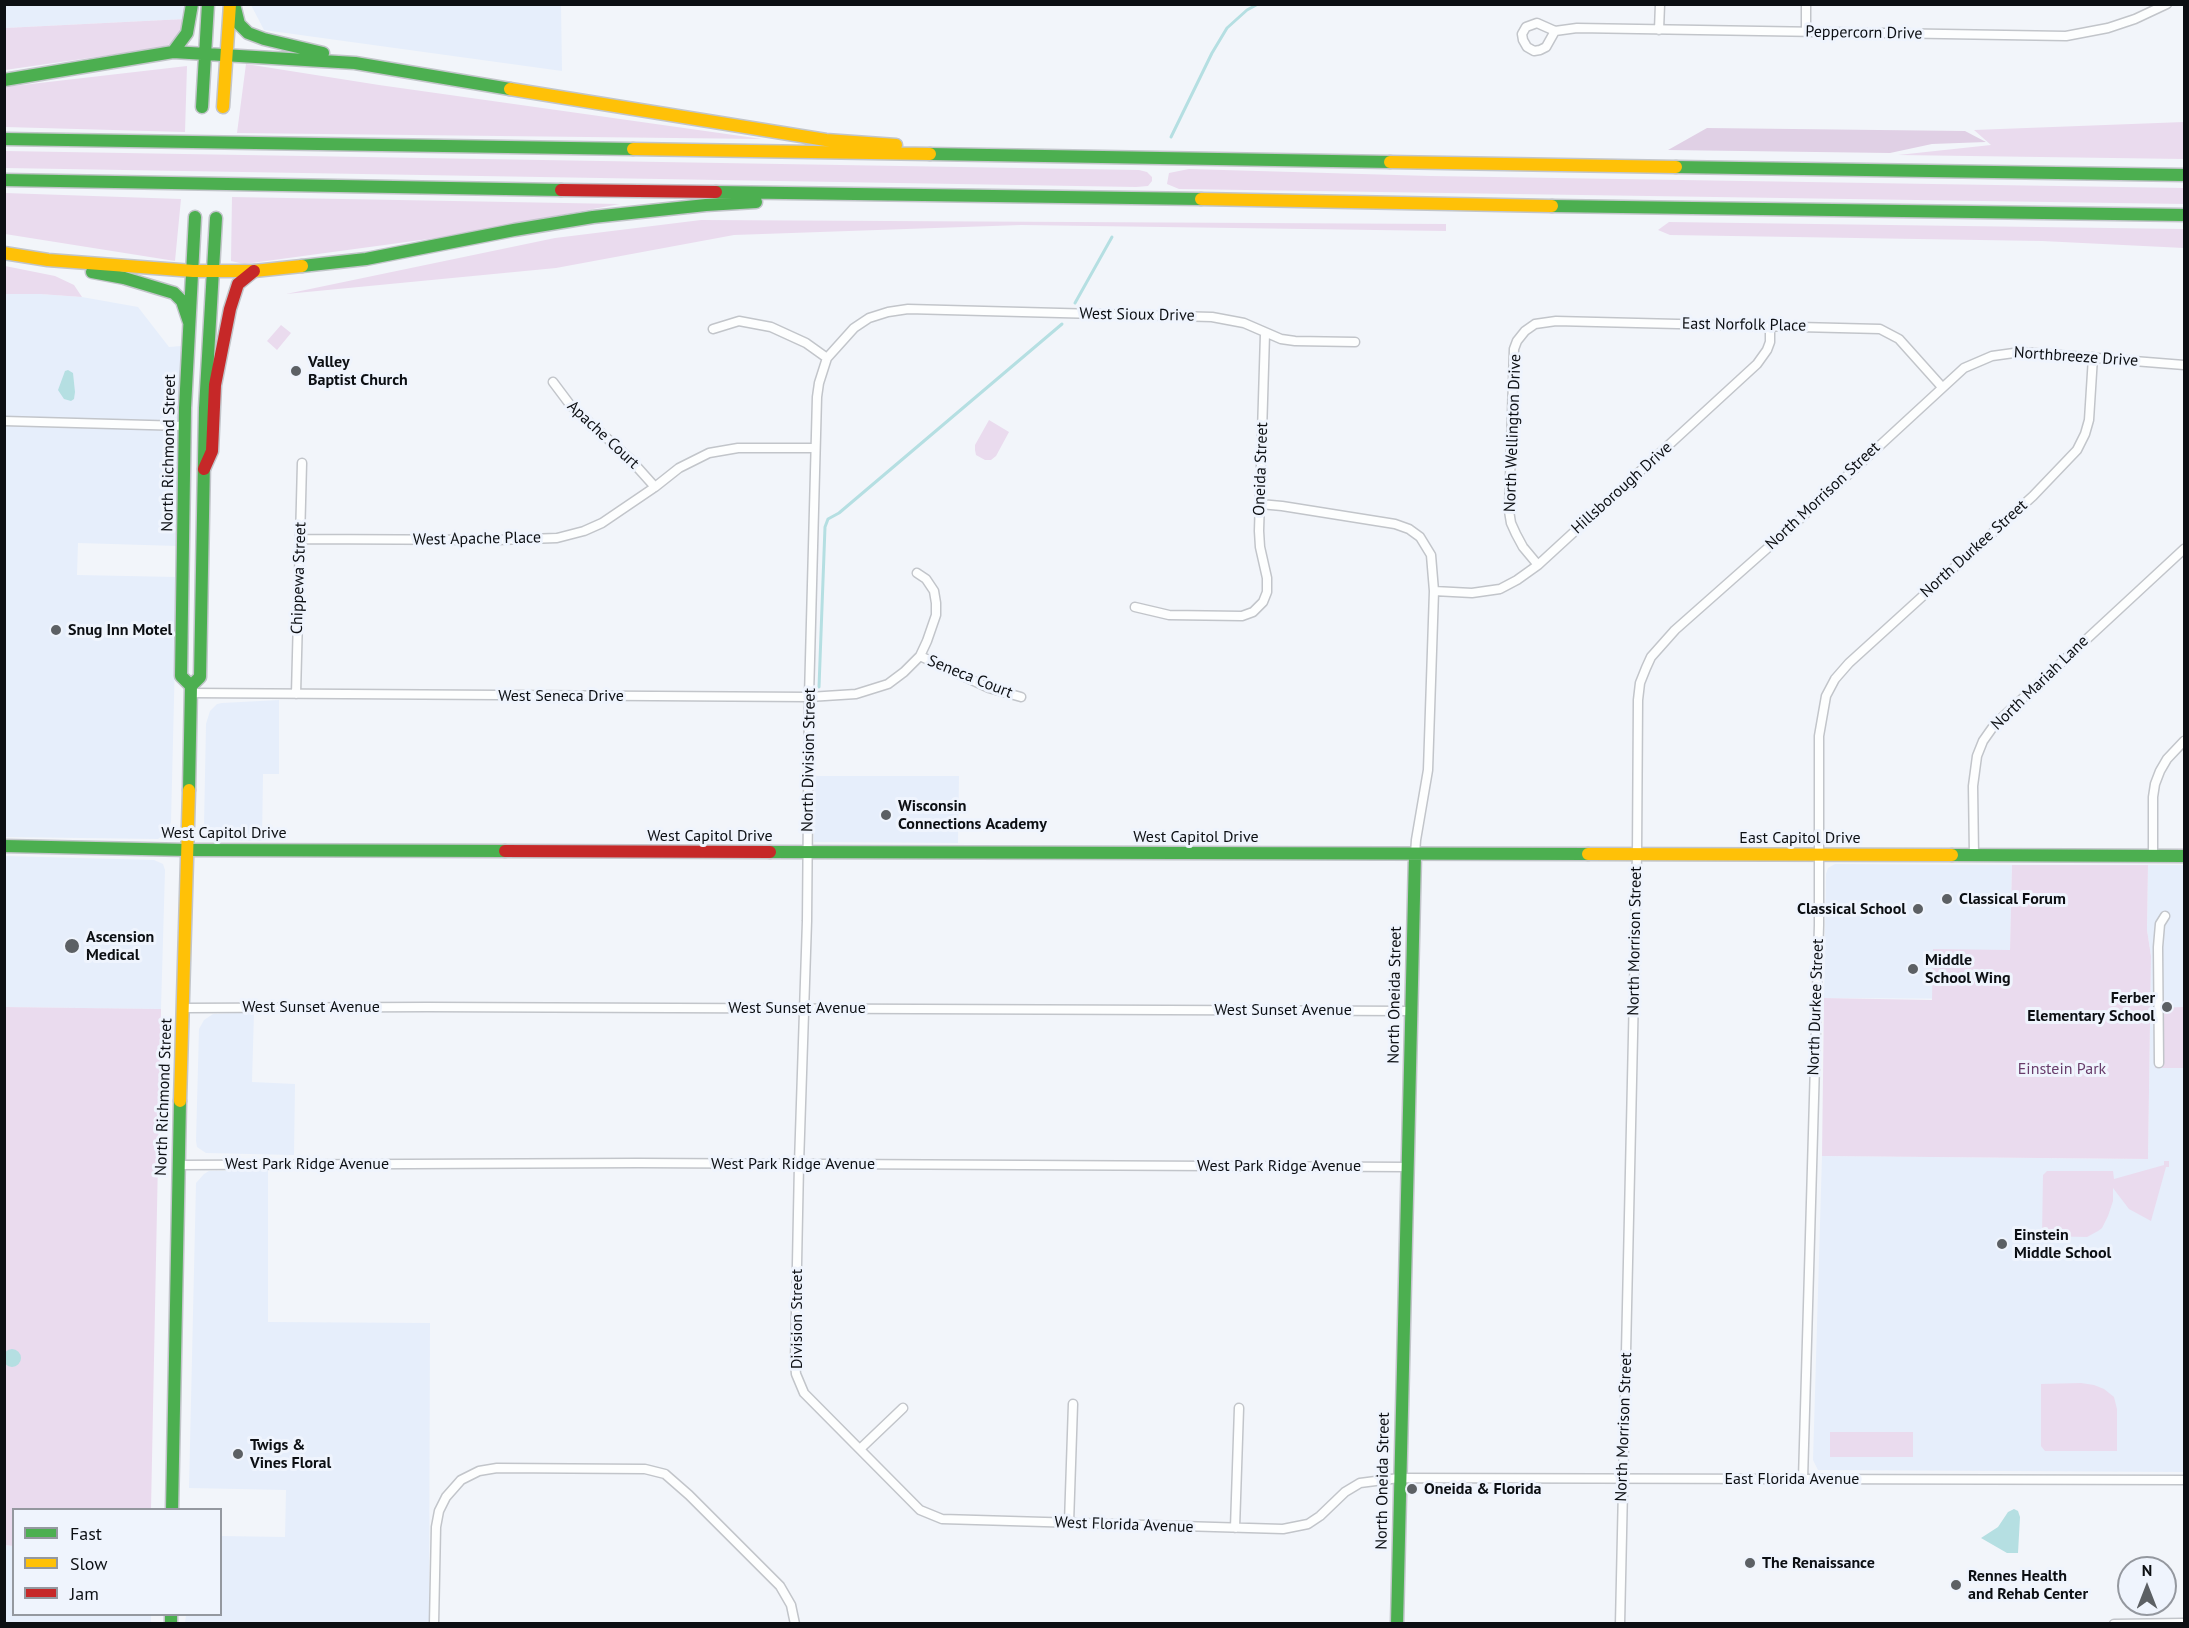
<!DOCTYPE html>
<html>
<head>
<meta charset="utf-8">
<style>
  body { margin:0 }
  #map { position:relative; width:2189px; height:1628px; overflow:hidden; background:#f2f5fa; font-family:"PT Sans",sans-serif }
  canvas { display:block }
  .frame { position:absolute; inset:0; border:6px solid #0c0f13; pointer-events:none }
  .legend { position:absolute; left:12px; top:1508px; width:210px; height:108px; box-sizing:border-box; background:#eff4fd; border:2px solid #94989f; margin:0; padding:8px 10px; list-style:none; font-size:18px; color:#0c0f13 }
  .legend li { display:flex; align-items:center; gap:12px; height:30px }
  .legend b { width:30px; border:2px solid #94989f }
  .north { position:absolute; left:2117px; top:1556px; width:60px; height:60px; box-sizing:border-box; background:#eff4fd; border:2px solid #94989f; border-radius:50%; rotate:0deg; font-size:16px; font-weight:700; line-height:24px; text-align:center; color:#0c0f13 }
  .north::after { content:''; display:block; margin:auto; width:21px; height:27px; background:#5c6064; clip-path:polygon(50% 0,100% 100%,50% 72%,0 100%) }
</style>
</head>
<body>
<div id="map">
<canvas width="2189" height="1628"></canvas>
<div class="frame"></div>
<ul class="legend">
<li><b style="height:8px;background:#4caf50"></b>Fast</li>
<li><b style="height:8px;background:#ffc107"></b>Slow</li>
<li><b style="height:8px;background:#c62828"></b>Jam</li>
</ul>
<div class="north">N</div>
</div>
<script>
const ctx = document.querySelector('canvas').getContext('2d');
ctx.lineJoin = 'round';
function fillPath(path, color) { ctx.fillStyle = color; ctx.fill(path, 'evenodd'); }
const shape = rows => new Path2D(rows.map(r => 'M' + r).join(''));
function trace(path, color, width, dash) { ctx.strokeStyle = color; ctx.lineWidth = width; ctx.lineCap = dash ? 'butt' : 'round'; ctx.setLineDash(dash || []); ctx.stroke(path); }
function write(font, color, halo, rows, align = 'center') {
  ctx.font = font + ' "PT Sans",sans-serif'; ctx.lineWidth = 6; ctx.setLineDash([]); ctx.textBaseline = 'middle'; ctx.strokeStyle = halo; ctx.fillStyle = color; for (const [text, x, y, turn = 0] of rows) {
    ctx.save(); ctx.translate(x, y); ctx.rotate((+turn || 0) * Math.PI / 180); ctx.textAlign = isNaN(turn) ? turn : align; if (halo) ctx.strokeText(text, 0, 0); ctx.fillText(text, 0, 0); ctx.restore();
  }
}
fillPath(shape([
  [4,5,188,5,185,19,5,28],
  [251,5,561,5,562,71,264,30],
  [5,294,40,294,82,297,138,307,169,347,181,346,178,546,78,543,77,575,177,577,171,822,169,828,165,834,158,839,5,837],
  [279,700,279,774,263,774,262,841,215,840,210,839,204,826,206,724,210,711,217,704,222,703],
  [814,776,959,776,958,843,814,842],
  [5,856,154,860,163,864,165,870,161,1009,5,1007],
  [1835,864,2012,865,2009,999,1824,998,1826,874,1828,868],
  [2148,865,2184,865,2184,1472,1818,1470,1813,1460,1822,1156,2148,1159,2151,956,2147,930],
  [254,1012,252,1082,295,1084,294,1155,206,1153,197,1147,196,1141,199,1029,204,1020,213,1014],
  [268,1170,268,1322,430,1323,429,1623,185,1623,186,1615,220,1614,221,1536,285,1537,286,1490,189,1488,196,1183,204,1174,209,1171],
  [5,1545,13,1546,14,1614,151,1615,151,1623,5,1624]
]), '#e6eefb');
fillPath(shape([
  [185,19,181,32,173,43,168,45,152,49,5,70,5,28],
  [246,64,379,85,762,139,237,133],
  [187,66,185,132,5,127,5,87],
  [2184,122,2184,159,1898,155,1991,145,1974,130],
  [5,151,1139,170,1147,172,1152,177,1152,181,1148,186,1136,187,5,168],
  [1189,169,1431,176,2184,188,2184,204,1179,189,1167,184,1169,173],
  [5,193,181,199,175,261,5,234],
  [232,197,620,204,436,238,244,264,231,261],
  [701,220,1446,224,1446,231,1021,225,734,235,556,268,286,294,555,238],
  [1669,222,2184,229,2184,248,2042,241,1670,235,1658,230],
  [5,266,55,276,74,285,82,297,40,294,5,294],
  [281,325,291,333,277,350,267,341],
  [989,420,1009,432,996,456,991,460,985,460,976,455,975,450,975,445],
  [2012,865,2148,865,2147,930,2151,956,2148,1159,1822,1156,1824,998,1932,1000,1933,949,2010,950],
  [5,1007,161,1009,151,1509,14,1510,13,1546,5,1545],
  [2184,1007,2184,1068,2155,1068,2155,1008],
  [2164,1161,2169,1161,2169,1167,2166,1167,2151,1221,2129,1209,2113,1188,2113,1201,2108,1216,2102,1228,2098,1231,2087,1237,2042,1236,2043,1175,2047,1171,2113,1171,2114,1179,2164,1165],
  [2081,1383,2094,1385,2104,1389,2114,1397,2117,1409,2117,1451,2045,1451,2041,1446,2041,1384],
  [1830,1432,1913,1432,1913,1457,1830,1457]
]), '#eadbee');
fillPath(shape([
  [1707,128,1965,131,1986,142,1932,144,1890,153,1668,150]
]), '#e0d0e5');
fillPath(shape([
  [68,370,73,373,75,392,74,399,71,401,64,399,58,390,65,371],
  '3 1358a9 9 0 1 1 18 0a9 9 0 1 1-18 0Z',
  [2014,1509,2018,1511,2020,1517,2018,1553,2007,1553,1981,1538,1998,1527,2008,1512]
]), '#b5dfe2');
trace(shape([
  [1171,137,1212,53,1227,28,1247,10,1258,4],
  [1075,303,1112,237],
  [819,687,825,527,828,519,839,513,1062,324]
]), '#b5dfe2', 3);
const street = shape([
  [1659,30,1660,4],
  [1555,31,1546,47,1540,50,1534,51,1527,47,1523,40,1522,34,1526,27,1537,23,1555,31,1577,28,2066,36,2108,28,2135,19,2167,4],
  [1806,32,1806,4],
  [713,329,739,321,771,327,806,343,827,358],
  [1355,342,1295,341,1281,339,1244,323,1212,317,908,309,888,312,869,318,854,328,827,358,819,383,817,397,809,697,807,921,799,1164,795,1363,796,1374,804,1393,920,1510,942,1519,1283,1529,1308,1524,1320,1516,1345,1492,1360,1483,1399,1478,2184,1480],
  [553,382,571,406,629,458,655,487],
  [4,421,185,426],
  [1260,504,1282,506,1395,524,1409,529,1420,537,1431,555,1434,591,1428,770,1416,840,1415,854],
  [300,539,497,540,557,538,584,531,602,523,655,487,679,468,709,453,738,448,815,448],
  [1538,565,1523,547,1516,534,1511,523,1509,511,1514,349,1517,341,1525,331,1535,324,1556,321,1880,329,1899,339,1942,387],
  [1434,591,1472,593,1500,589,1517,580,1538,565,1757,364,1767,350,1770,342,1770,326],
  [1135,607,1169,615,1242,616,1253,612,1263,602,1267,592,1267,578,1260,547,1259,531,1265,334],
  [920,656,989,688,1021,697],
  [191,693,809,697,856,694,888,684,904,672,920,656,927,641,936,615,936,603,934,591,926,579,917,573],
  [296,694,302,463],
  [1974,855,1973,786,1977,756,1983,741,1995,724,2184,549],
  [2153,856,2153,797,2155,784,2160,771,2167,759,2184,741],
  [184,1008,427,1007,1411,1011],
  [2159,1063,2158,947,2160,924,2165,916],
  [178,1165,638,1163,1407,1167],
  [860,1449,903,1408],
  [1803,1479,1819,925,1819,736,1826,696,1835,679,1849,663,2033,496,2077,450,2085,434,2089,420,2093,357],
  [1069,1523,1073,1404],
  [1235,1528,1239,1408],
  [434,1624,436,1527,439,1511,446,1497,461,1480,479,1471,497,1468,645,1469,665,1474,689,1495,780,1586,791,1605,795,1624],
  [1620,1624,1637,854,1638,700,1640,683,1646,668,1651,657,1675,630,1788,530,1964,368,1992,356,2021,352,2184,365],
  [2114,1624,2184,1623]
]);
const fast = shape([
  [234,4,239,24,248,33,264,39,323,53],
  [173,52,187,33,192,4],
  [4,80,173,52,355,63,510,89],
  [202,107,208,4],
  [4,139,633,149],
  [930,154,1390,162],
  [1676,167,2184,175],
  [4,180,561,190],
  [716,192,1201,199],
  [1552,206,2184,215],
  [302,266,366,259,514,230,593,217,706,205,756,202],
  [92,272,124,278,174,293,182,301,189,322],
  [191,686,181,676,185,408,195,217],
  [189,790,191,686,200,677,205,408,216,218],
  [4,846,188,850,505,851],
  [770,852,1588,854],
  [1952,855,2184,856],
  [172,1510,180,1101],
  [171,1614,171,1624],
  [1397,1624,1415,854]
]);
const slow = shape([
  [510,89,826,140,896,145],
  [223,107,230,4],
  [633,149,930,154],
  [1390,162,1676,167],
  [1201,199,1552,206],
  [4,253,48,260,193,271,254,271,302,266],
  [1588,854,1952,855],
  [180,1101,189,790]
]);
const jam = shape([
  [561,190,716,192],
  [204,469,212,451,215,385,230,309,238,284,254,271],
  [505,851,770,852]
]);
trace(street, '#c2c5ca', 11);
trace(fast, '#c2c5ca', 15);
trace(slow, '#c2c5ca', 15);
trace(jam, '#c2c5ca', 15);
trace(street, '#fdfefe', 8);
trace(fast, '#4caf50', 12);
trace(slow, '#ffc107', 12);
trace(jam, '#c62828', 12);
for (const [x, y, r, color] of [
  [296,371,6,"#5c6064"],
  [56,630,6,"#5c6064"],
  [886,815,6,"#5c6064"],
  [1947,899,6,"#5c6064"],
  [1918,909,6,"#5c6064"],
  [72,946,8,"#5c6064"],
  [1913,969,6,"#5c6064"],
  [2167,1007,6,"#5c6064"],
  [2002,1244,6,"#5c6064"],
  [238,1454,6,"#5c6064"],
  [1412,1489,6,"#5c6064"],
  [1750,1563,6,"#5c6064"],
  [1956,1585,6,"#5c6064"]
]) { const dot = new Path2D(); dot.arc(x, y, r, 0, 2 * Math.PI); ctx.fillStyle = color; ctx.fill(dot); trace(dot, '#eff4fd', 2); }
write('16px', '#0c0f13', '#eff4fd', [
  ["Peppercorn Drive",1864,33,1],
  ["West Sioux Drive",1137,315,1],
  ["East Norfolk Place",1744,325,1],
  ["Northbreeze Drive",2076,357,4],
  ["North Wellington Drive",1513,433,-88],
  ["Apache Court",603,435,43],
  ["North Richmond Street",169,453,-89],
  ["Oneida Street",1261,469,-88],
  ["Hillsborough Drive",1622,488,-42],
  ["North Morrison Street",1823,496,-43],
  ["West Apache Place",477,539,-1],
  ["North Durkee Street",1974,549,-42],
  ["Chippewa Street",299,578,-88],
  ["Seneca Court",970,677,22],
  ["North Mariah Lane",2040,683,-44],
  ["West Seneca Drive",561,696],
  ["North Division Street",809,760,-89],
  ["West Capitol Drive",224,833],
  ["West Capitol Drive",710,836],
  ["West Capitol Drive",1196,837],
  ["East Capitol Drive",1800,838],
  ["North Morrison Street",1635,941,-89],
  ["North Oneida Street",1395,995,-89],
  ["West Sunset Avenue",311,1007],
  ["North Durkee Street",1816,1007,-88],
  ["West Sunset Avenue",797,1008],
  ["West Sunset Avenue",1283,1010],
  ["North Richmond Street",164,1097,-88],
  ["West Park Ridge Avenue",307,1164],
  ["West Park Ridge Avenue",793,1164],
  ["West Park Ridge Avenue",1279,1166],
  ["Division Street",797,1319,-90],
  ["North Morrison Street",1624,1427,-88],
  ["East Florida Avenue",1792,1479],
  ["North Oneida Street",1383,1481,-89],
  ["West Florida Avenue",1124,1525,2]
]);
write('bold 16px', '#0c0f13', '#eff4fd', [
  ["Valley",308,362],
  ["Baptist Church",308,380],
  ["Snug Inn Motel",68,630],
  ["Wisconsin",898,806],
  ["Connections Academy",898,824],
  ["Classical Forum",1959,899],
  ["Classical School",1906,909,"right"],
  ["Ascension",86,937],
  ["Medical",86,955],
  ["Middle",1925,960],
  ["School Wing",1925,978],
  ["Ferber",2155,998,"right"],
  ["Elementary School",2155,1016,"right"],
  ["Einstein",2014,1235],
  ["Middle School",2014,1253],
  ["Twigs &",250,1445],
  ["Vines Floral",250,1463],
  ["Oneida & Florida",1424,1489],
  ["The Renaissance",1762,1563],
  ["Rennes Health",1968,1576],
  ["and Rehab Center",1968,1594]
], 'left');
write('16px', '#673c6a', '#eff4fd', [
  ["Einstein Park",2062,1069]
]);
</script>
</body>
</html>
